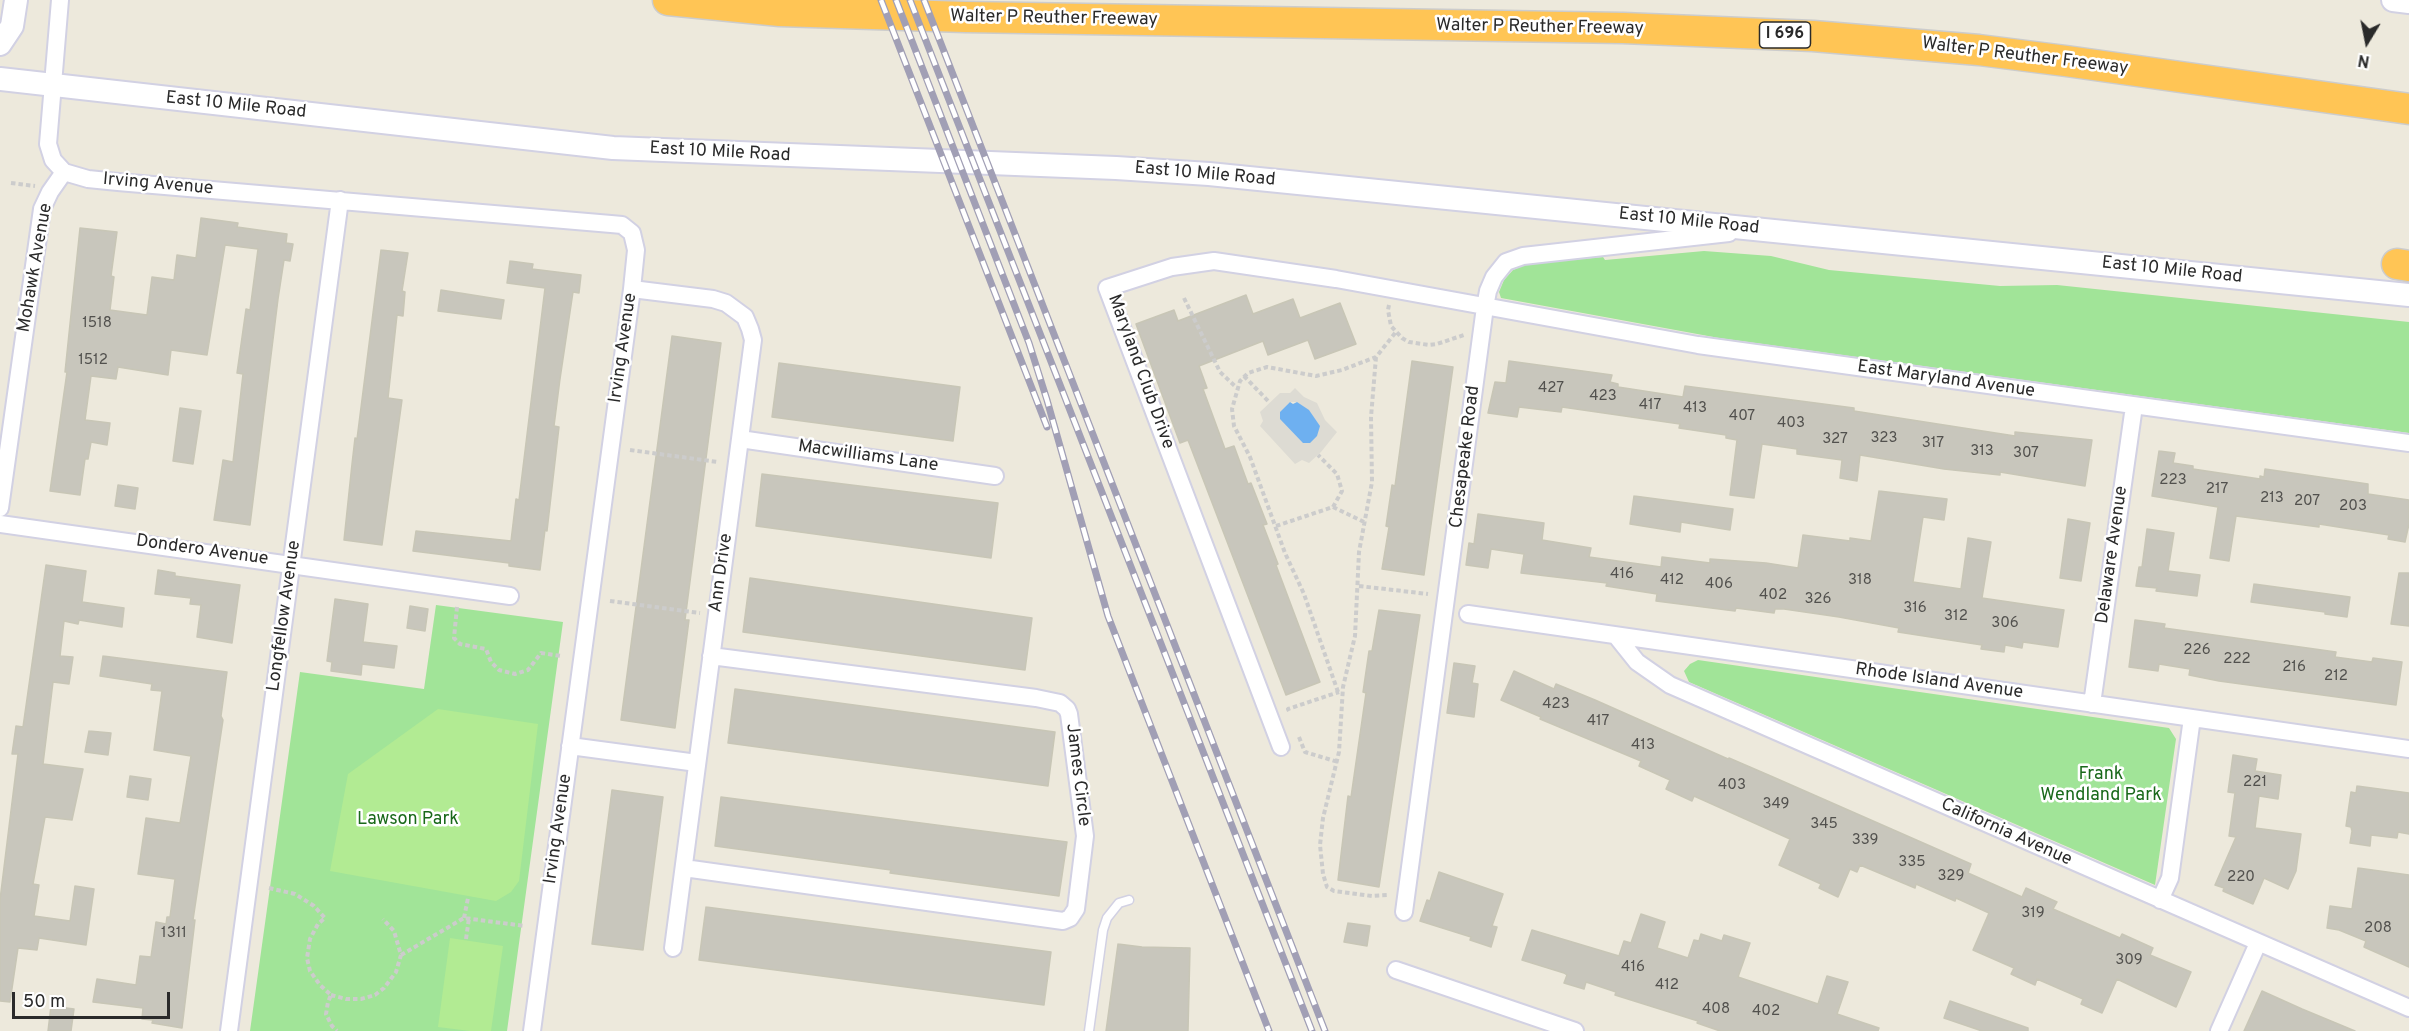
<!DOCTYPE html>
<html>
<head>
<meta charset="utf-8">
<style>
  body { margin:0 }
  #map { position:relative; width:2409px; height:1031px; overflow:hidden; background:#ede9dc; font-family:Overpass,sans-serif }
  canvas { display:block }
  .north { position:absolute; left:2337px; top:12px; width:60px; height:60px; -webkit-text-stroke:4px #fff; paint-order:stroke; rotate:190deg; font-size:16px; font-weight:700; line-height:24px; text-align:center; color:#2a2a2a }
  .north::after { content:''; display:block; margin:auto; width:21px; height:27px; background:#2a2a2a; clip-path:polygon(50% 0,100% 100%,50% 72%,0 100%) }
  .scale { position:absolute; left:12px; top:992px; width:158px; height:27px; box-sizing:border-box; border:3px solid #2a2a2a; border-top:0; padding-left:8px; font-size:18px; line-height:21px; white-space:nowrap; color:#2a2a2a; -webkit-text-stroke:4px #fff; paint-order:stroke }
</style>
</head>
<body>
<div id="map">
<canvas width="2409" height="1031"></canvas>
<div class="north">N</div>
<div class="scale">50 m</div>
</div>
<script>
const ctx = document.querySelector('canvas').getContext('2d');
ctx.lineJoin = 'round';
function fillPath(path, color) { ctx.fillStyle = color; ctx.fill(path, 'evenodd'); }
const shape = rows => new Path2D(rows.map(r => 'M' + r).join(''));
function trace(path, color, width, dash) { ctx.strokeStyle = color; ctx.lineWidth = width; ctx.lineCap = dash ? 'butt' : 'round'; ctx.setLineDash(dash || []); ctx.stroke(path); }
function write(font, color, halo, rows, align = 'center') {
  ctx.font = font + ' Overpass,sans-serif'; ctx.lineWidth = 5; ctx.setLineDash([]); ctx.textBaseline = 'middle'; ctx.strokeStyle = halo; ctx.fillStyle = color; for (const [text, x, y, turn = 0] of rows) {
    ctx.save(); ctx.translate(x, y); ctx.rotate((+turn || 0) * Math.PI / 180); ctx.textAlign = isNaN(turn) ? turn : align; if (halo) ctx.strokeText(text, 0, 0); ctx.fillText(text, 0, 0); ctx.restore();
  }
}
fillPath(shape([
  [1704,251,1771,256,1829,270,2000,286,2057,285,2409,322,2409,433,1719,338,1501,298,1499,292,1504,280,1513,270,1527,264,1603,257,1605,260],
  [436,605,563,622,507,1031,250,1031,300,672,424,689],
  [1698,660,2169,728,2176,739,2155,885,1689,682,1684,671,1690,664]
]), '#a1e498');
fillPath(shape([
  [438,709,538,724,519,881,511,892,496,901,330,871,348,774],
  [450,938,503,946,491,1031,470,1031,438,1027]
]), '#b2eb93');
fillPath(shape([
  [1295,388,1304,397,1317,403,1325,420,1337,432,1321,452,1309,463,1302,460,1295,464,1260,426,1263,421,1260,412,1280,393,1290,393],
  [1290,402,1297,402,1310,412,1320,426,1309,441,1303,442,1281,419,1281,412]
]), '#dddbd3');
fillPath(shape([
  [1290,402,1293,404,1297,402,1309,410,1320,426,1317,436,1310,443,1303,443,1280,419,1280,412]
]), '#6eb0f0');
const building = shape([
  [201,218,238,223,237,227,287,234,286,243,293,244,290,261,284,260,278,299,250,525,214,520,223,460,233,462,243,374,237,373,246,309,250,310,258,249,225,245,207,355,171,350,168,375,118,367,116,379,91,376,85,420,110,423,107,445,91,442,88,459,85,459,80,495,50,491,67,372,65,372,80,228,117,232,111,276,114,277,110,310,147,315,152,277,174,280,177,255,196,258,201,218],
  [381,250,408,253,402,291,405,292,403,316,397,315,388,398,402,400,382,545,344,540,352,464,355,438,357,439,381,250],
  [510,261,533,264,532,269,581,275,579,293,573,292,560,379,554,426,559,427,547,531,545,530,540,570,509,566,509,563,413,551,416,531,511,541,516,499,519,500,545,288,507,283,510,261],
  [441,290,504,300,501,319,438,311,441,290],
  [1246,295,1253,314,1293,299,1300,318,1340,303,1356,344,1315,359,1308,340,1268,355,1263,341,1199,366,1207,388,1203,389,1225,449,1234,446,1248,484,1251,483,1267,524,1263,525,1278,564,1276,565,1320,682,1286,695,1188,440,1180,443,1136,324,1174,310,1178,321,1246,295],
  [672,336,721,343,685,620,689,620,675,728,621,720,672,336],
  [1412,361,1453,367,1424,575,1382,569,1389,527,1386,526,1392,485,1395,486,1412,361],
  [1509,361,1612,375,1610,382,1618,384,1618,387,1683,397,1685,386,1854,408,1854,411,2015,436,2015,432,2092,440,2085,486,2000,472,2000,475,1944,469,1860,455,1857,481,1840,478,1842,460,1797,454,1797,449,1762,444,1754,498,1730,495,1737,440,1726,438,1726,435,1679,428,1680,424,1562,407,1561,412,1519,407,1517,417,1488,413,1495,382,1506,383,1509,361],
  [779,363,960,387,953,441,772,417,779,363],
  [180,408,201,411,193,464,173,461,180,408],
  [2159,451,2175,453,2173,463,2193,466,2193,469,2260,479,2260,476,2264,477,2265,469,2368,484,2368,494,2409,500,2409,524,2405,542,2388,539,2389,535,2319,524,2319,527,2236,516,2229,561,2210,558,2218,507,2152,496,2159,451],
  [762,474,998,503,991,558,756,526,762,474],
  [118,485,138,488,135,509,115,506,118,485],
  [1879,491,1947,499,1944,520,1923,517,1913,582,1961,589,1968,538,1991,542,1982,598,2064,610,2058,647,2023,642,2022,648,2005,645,2004,652,1981,649,1982,645,1898,632,1899,628,1839,617,1784,609,1775,609,1774,613,1736,608,1735,611,1656,601,1657,594,1606,586,1607,583,1521,573,1524,554,1491,549,1488,568,1466,565,1469,543,1474,544,1478,514,1544,523,1542,540,1591,548,1589,557,1661,567,1662,557,1710,563,1710,559,1766,563,1798,568,1803,535,1850,541,1850,538,1871,541,1879,491],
  [1634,496,1733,509,1730,530,1681,522,1680,532,1630,524,1634,496],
  [2068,519,2090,523,2081,581,2060,578,2068,519],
  [2147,529,2174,533,2168,571,2200,575,2197,596,2156,591,2157,588,2136,586,2139,567,2142,567,2147,529],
  [46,565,86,571,82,602,124,608,122,627,79,620,78,624,64,621,60,656,73,657,69,684,53,682,43,764,83,769,72,820,45,817,33,884,39,885,34,916,70,921,75,886,94,889,86,945,39,938,37,950,18,948,10,1002,0,1001,0,900,18,754,12,754,16,726,23,727,46,565],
  [158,570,175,573,175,576,240,585,232,643,197,637,201,605,190,604,191,598,155,594,158,570],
  [2399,573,2409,573,2409,626,2391,624,2399,573],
  [750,578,1032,618,1025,670,743,632,750,578],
  [2254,584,2350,597,2347,617,2325,614,2325,612,2251,602,2254,584],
  [335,599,368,604,363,642,397,646,394,668,362,664,361,675,331,671,332,662,327,661,335,599],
  [410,606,428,609,425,631,407,628,410,606],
  [1379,610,1420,615,1379,887,1338,880,1348,796,1351,797,1366,693,1363,692,1369,651,1372,651,1379,610],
  [2135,620,2165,624,2164,628,2336,652,2335,657,2372,662,2373,658,2402,662,2396,705,2219,681,2189,675,2190,669,2159,664,2158,671,2129,667,2135,620],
  [103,656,227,672,221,716,223,720,193,920,195,920,182,1028,152,1023,153,1020,142,1019,143,1008,93,1002,97,979,136,985,140,956,151,957,156,922,166,924,167,917,170,917,175,879,138,874,146,818,180,823,191,756,154,750,162,691,151,690,152,684,100,676,103,656],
  [1454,663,1475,666,1472,683,1478,684,1474,717,1447,713,1454,663],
  [1514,671,1554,689,1556,684,1595,700,1728,759,1729,758,1773,777,1971,864,1968,873,2022,897,2026,888,2057,902,2053,909,2120,938,2122,934,2153,948,2150,955,2191,972,2176,1007,2117,979,2102,1013,2081,1004,2083,999,2037,979,2035,985,2011,974,2014,968,1973,950,1989,913,1956,898,1955,901,1916,884,1915,888,1860,865,1857,872,1850,869,1838,897,1819,888,1821,884,1779,865,1790,839,1694,796,1692,801,1666,789,1670,780,1639,766,1641,761,1540,719,1541,717,1501,700,1514,671],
  [735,689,1055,732,1048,786,728,743,735,689],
  [89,731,111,733,108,755,85,752,89,731],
  [2233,755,2257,759,2255,771,2281,775,2278,799,2259,796,2255,828,2301,834,2296,871,2288,889,2264,878,2253,904,2223,891,2224,888,2215,885,2236,837,2229,836,2235,793,2228,792,2233,755],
  [130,776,151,779,148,800,127,797,130,776],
  [2357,786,2409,793,2409,834,2398,832,2397,838,2371,835,2370,846,2350,843,2352,831,2351,827,2346,826,2351,792,2356,793,2357,786],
  [612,790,663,797,643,950,592,944,612,790],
  [721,797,1067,842,1059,896,890,873,891,870,715,846,721,797],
  [2358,868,2409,875,2409,967,2364,947,2366,941,2339,930,2327,928,2330,906,2352,909,2358,868],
  [1439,872,1503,894,1492,926,1497,927,1491,947,1470,940,1471,937,1420,921,1427,900,1430,901,1439,872],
  [706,907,1051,952,1044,1005,699,960,706,907],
  [1641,914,1665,922,1657,948,1688,958,1694,940,1699,941,1701,934,1722,941,1724,935,1750,943,1738,977,1818,1004,1827,976,1848,982,1837,1014,1879,1028,1878,1031,1720,1031,1697,1023,1698,1021,1615,995,1616,992,1586,982,1584,989,1564,983,1567,975,1564,973,1522,960,1532,930,1619,956,1624,941,1631,943,1641,914],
  [1348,923,1370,926,1367,946,1344,942,1348,923],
  [1118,944,1142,947,1190,948,1188,1031,1106,1031,1118,944],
  [2262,991,2302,1009,2355,1031,2244,1031,2262,991],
  [1950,1001,2028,1028,2028,1031,1982,1031,1944,1018,1950,1001],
  [51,1006,74,1009,71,1031,48,1031,51,1006]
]);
fillPath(building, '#c8c6bc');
trace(building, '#c8c6b6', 1.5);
const lane = shape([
  [1089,1031,1103,930,1107,918,1119,903,1129,900]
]);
const street = shape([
  [60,0,48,144,53,160,64,172],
  [64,172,88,179,118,182,611,224,622,225,632,233,636,250,632,289,532,1031],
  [632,289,713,299,726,303,745,317,750,329,753,340,673,948],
  [740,439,995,476],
  [0,508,42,209,50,192,64,172],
  [0,524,510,596],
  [1468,614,2409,749],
  [1617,637,1637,662,1670,685,2409,1008],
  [2092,704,2134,406],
  [570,746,697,763],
  [1281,747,1107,288,1172,267,1214,261,1336,279,1698,345,2409,443],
  [684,868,1063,921,1070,918,1076,909,1085,836,1069,714,1067,709,1060,703,1036,698,711,656],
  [2160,900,2170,878,2192,718],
  [1404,912,1485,307,1488,291,1494,277,1506,262,1523,256,1729,233],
  [1396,970,1575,1031],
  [229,1031,340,200],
  [2219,1031,2258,943]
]);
const secondary = shape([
  [2393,0,2409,2],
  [0,44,12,26,16,0],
  [0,79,613,148,1116,168,1209,174,2409,295]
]);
const highway = shape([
  [668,0,780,11,965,17,1623,28,1813,36,1979,50,2066,61,2409,109],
  [2397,264,2409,266]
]);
trace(lane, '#d2d1e3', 11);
trace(street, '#d2d1e3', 20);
trace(secondary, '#d2d1e3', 26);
trace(highway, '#ccc', 33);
trace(shape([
  [11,183,35,186],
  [1184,298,1220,372,1237,388],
  [1389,305,1388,310,1391,326,1402,338,1409,342,1429,345,1437,344,1464,335],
  [1376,357,1371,417,1372,482,1359,552,1355,636,1343,687,1339,752,1323,818,1320,845,1323,874,1327,887,1334,891,1372,896,1387,895],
  [1244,376,1270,403],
  [630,450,718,462],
  [1333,507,1364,522],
  [1276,526,1333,507,1342,491,1337,474,1318,455],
  [1359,586,1428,594],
  [610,601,700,613],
  [457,607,454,638,460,644,486,649,491,662,499,670,515,674,528,670,541,653,561,656],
  [1338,692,1304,594,1285,553,1250,457,1234,426,1232,409,1240,381,1248,373,1267,367,1316,376,1342,370,1376,357,1396,332],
  [1289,711,1288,709,1339,692],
  [1299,737,1305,752,1338,762],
  [269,888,295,894,314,906,325,918,318,924,310,939,307,958,310,971,320,985,331,995,328,1002,326,1014,332,1026,337,1031],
  [464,918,468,898],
  [466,939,469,918],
  [401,955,464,918,525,926],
  [331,995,346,999,361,999,375,995,384,988,396,972,401,955,394,931,383,919]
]), '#ccc', 4, [4.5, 3]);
trace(lane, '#fff', 8);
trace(street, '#fff', 16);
trace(secondary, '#fff', 22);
trace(highway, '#ffc555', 30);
const rail = shape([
  [881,0,1047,427],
  [896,0,1029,343,1047,400,1108,616,1269,1031],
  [910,0,1312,1031],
  [924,0,1325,1031]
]);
trace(rail, '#a19fb5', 7);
trace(rail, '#fff', 4.5, [14]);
write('15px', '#52514e', null, [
  ["1518",97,324],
  ["1512",93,361],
  ["427",1551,389],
  ["423",1603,397],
  ["417",1650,406],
  ["413",1695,409],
  ["407",1742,417],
  ["403",1791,424],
  ["323",1884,439],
  ["327",1835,440],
  ["317",1933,444],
  ["313",1982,452],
  ["307",2026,454],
  ["223",2173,481],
  ["217",2217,490],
  ["213",2272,499],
  ["207",2307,502],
  ["203",2353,507],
  ["416",1622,575],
  ["412",1672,581],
  ["318",1860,581],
  ["406",1719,585],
  ["402",1773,596],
  ["326",1818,600],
  ["316",1915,609],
  ["312",1956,617],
  ["306",2005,624],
  ["226",2197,651],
  ["222",2237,660],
  ["216",2294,668],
  ["212",2336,677],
  ["423",1556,705],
  ["417",1598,722],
  ["413",1643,746],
  ["221",2255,783],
  ["403",1732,786],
  ["349",1776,805],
  ["345",1824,825],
  ["339",1865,841],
  ["335",1912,863],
  ["329",1951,877],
  ["220",2241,878],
  ["319",2033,914],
  ["208",2378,929],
  ["1311",174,934],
  ["309",2129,961],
  ["416",1633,968],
  ["412",1667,986],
  ["408",1716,1010],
  ["402",1766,1012]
]);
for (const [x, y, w] of [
  [1785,35,51]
]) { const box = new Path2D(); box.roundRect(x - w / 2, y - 13, w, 26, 4.5); ctx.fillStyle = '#fff'; ctx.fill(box); trace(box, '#2a2a2a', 1.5); }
write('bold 16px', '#2a2a2a', null, [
  ["I 696",1785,35]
]);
write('18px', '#2a2a2a', '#fff', [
  ["Walter P Reuther Freeway",1054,19,1],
  ["Walter P Reuther Freeway",1540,28,1],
  ["Walter P Reuther Freeway",2025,57,7],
  ["East 10 Mile Road",236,106,6],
  ["East 10 Mile Road",720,153,3],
  ["East 10 Mile Road",1205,175,5],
  ["Irving Avenue",158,185,5],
  ["East 10 Mile Road",1689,222,6],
  ["Mohawk Avenue",36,268,-80],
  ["East 10 Mile Road",2172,271,6],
  ["Irving Avenue",624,348,-82],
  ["Maryland Club Drive",1140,372,70],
  ["East Maryland Avenue",1946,380,8],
  ["Macwilliams Lane",868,457,8],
  ["Chesapeake Road",1466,457,-83],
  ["Dondero Avenue",202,551,8],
  ["Delaware Avenue",2113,555,-82],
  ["Ann Drive",722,573,-82],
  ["Longfellow Avenue",285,616,-82],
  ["Rhode Island Avenue",1939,682,8],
  ["James Circle",1077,775,83],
  ["Irving Avenue",559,829,-82],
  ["California Avenue",2006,833,24]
]);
write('18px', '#19691a', '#fff', [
  ["Frank",2101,775],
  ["Wendland Park",2101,796],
  ["Lawson Park",408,820]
]);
</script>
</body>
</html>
